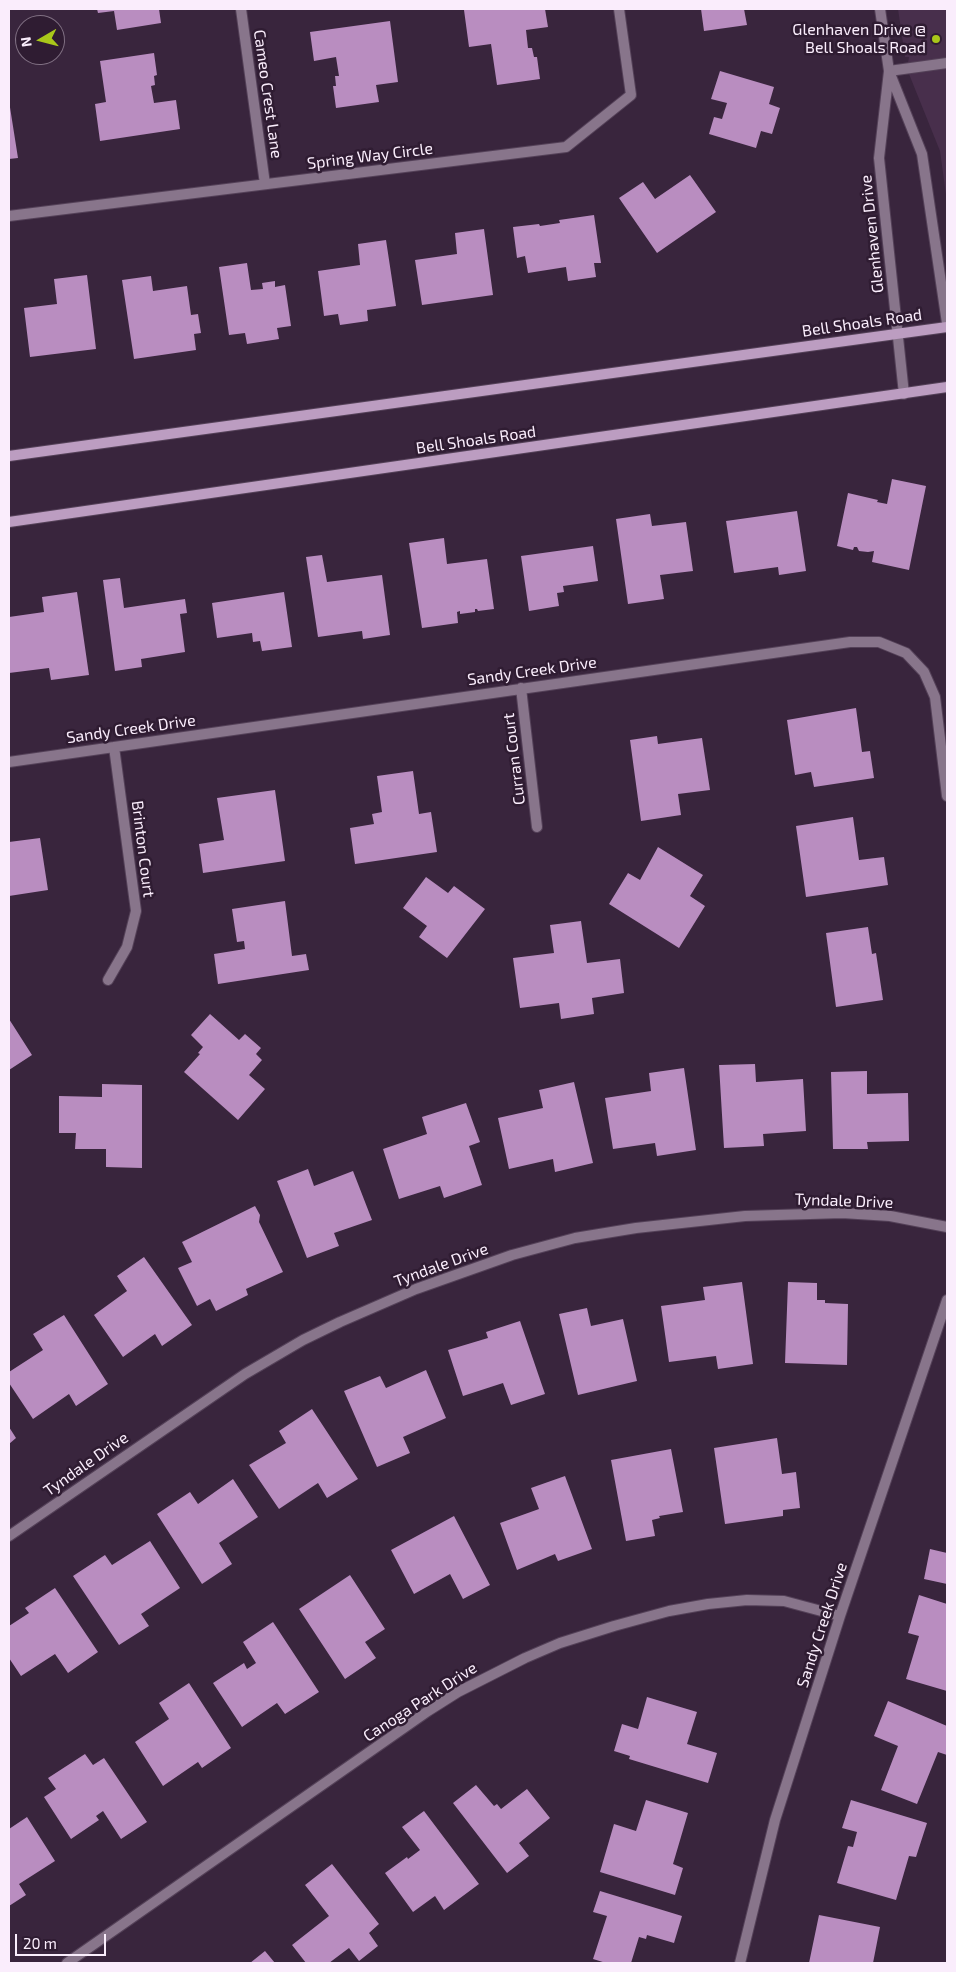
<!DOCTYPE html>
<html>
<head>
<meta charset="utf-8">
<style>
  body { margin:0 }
  #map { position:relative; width:956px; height:1972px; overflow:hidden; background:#39253d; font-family:"Exo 2",sans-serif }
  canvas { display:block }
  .frame { position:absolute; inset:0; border:10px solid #faedfc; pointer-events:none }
  .north { position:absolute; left:15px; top:15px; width:50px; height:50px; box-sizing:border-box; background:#2f1c32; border:1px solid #807083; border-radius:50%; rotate:262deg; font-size:14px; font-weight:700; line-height:20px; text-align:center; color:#faedfc }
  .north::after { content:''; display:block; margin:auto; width:18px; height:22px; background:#a9c71a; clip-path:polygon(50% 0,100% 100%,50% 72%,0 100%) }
  .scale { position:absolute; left:15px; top:1934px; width:91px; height:22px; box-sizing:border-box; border:2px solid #faedfc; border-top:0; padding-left:6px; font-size:15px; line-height:18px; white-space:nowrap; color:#faedfc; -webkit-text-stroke:4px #2f1c32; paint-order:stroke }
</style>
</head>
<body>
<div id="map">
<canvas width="956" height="1972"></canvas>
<div class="frame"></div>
<div class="north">N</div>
<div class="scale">20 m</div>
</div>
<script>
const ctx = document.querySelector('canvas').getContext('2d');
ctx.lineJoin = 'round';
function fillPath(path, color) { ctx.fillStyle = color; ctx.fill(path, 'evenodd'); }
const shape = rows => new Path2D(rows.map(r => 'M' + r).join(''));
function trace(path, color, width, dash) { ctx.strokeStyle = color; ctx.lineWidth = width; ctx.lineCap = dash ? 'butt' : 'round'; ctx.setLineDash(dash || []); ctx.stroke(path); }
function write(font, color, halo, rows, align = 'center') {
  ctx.font = font + ' "Exo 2",sans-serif'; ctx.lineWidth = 5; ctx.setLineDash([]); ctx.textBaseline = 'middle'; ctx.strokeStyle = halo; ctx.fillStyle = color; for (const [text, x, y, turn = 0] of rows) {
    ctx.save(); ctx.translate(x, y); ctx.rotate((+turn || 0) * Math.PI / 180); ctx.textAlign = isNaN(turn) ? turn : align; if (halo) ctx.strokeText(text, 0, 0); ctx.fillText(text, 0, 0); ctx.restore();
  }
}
fillPath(shape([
  [898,9,947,9,947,202,940,151,907,69,909,57,905,57]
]), '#482f4c');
fillPath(shape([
  [97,9,159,9,161,23,117,30,114,11,98,13],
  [471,9,545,9,548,27,526,30,528,48,532,48,534,57,537,57,540,79,497,85,491,44,469,47,464,10],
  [701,9,744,9,747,25,704,31],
  [390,21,398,82,376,85,379,102,336,108,333,86,336,86,335,76,339,76,336,57,314,61,310,32],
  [154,53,157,75,154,76,155,85,151,86,154,103,176,100,180,129,100,141,95,104,106,102,100,61],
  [720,71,774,87,769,104,780,108,772,134,761,131,756,148,709,134,714,117,722,119,727,103,711,99],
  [9,101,18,158,9,159],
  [690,175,716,212,657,253,619,198,643,182,655,199],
  [594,215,601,263,594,263,596,277,568,281,566,267,528,273,525,256,517,258,513,227,539,224,540,226,560,223,559,220],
  [484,229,493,295,422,305,415,260,457,254,455,233],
  [386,240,396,306,367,310,368,321,340,325,338,314,324,316,318,271,360,265,358,244],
  [247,263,251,290,263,289,262,283,275,281,275,287,285,285,291,326,277,328,279,339,247,344,245,333,229,335,219,267],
  [87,275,96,349,30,357,24,308,57,304,54,279],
  [151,276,153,291,187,286,191,315,198,314,201,333,194,334,196,350,134,359,122,280],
  [892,479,926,486,909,570,872,562,874,551,868,552,859,551,857,547,854,547,853,550,837,546,848,493,878,500,877,502,887,504],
  [797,511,806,571,779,575,778,567,734,573,726,521],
  [650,514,652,526,686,522,693,571,660,575,664,599,628,604,616,519],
  [444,538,447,564,487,559,494,609,478,611,477,609,475,609,475,612,460,614,460,611,457,612,458,623,422,628,409,543],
  [593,546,598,581,563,586,564,592,557,593,559,606,529,611,521,556],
  [322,555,327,582,382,575,390,635,363,639,362,631,318,637,306,557],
  [120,578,124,608,185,599,187,613,180,614,185,652,141,659,142,667,115,671,103,580],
  [77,592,89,675,51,680,49,668,9,673,9,617,44,612,42,597],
  [284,592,292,647,262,651,260,641,253,642,252,633,217,638,212,603],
  [856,708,862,752,870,751,874,778,814,787,811,772,795,775,787,720],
  [657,736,658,744,702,738,710,790,678,794,681,815,641,821,630,740],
  [413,771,419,814,431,812,437,852,355,864,350,828,374,824,372,814,382,812,377,776],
  [275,790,285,861,203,873,199,844,224,840,217,798],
  [853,817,859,860,884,857,888,885,806,897,796,826],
  [40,838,48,890,9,896,9,842],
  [658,847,703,875,690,896,705,906,679,948,609,904,628,873,640,880],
  [426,877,448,893,454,886,485,909,447,958,419,937,427,926,403,908],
  [285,901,292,956,306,954,309,970,218,984,214,954,245,949,244,941,237,942,232,909],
  [581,921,587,963,620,959,624,993,592,998,594,1014,561,1019,559,1003,520,1008,513,958,554,953,550,925],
  [868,927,872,954,876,953,883,1000,836,1007,826,933],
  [210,1014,239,1040,245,1034,261,1048,256,1054,262,1060,249,1075,265,1089,238,1120,184,1072,200,1054,198,1053,203,1047,191,1035],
  [9,1019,32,1055,9,1070],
  [755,1064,756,1082,803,1079,806,1131,763,1134,764,1146,724,1148,719,1065],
  [684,1068,696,1150,657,1156,655,1143,613,1149,605,1098,651,1091,649,1073],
  [867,1071,867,1094,908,1093,909,1141,867,1142,868,1149,833,1149,831,1072],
  [574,1082,593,1163,555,1172,553,1159,509,1169,498,1118,543,1108,539,1090],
  [102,1084,142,1085,142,1168,106,1167,106,1149,75,1149,76,1133,59,1133,59,1096,102,1097],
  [466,1103,480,1142,469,1146,482,1185,444,1198,440,1186,399,1199,383,1149,427,1134,422,1117],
  [308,1169,314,1186,353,1171,372,1220,334,1233,339,1246,307,1258,277,1181],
  [255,1206,260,1215,259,1222,283,1272,246,1289,248,1295,216,1311,210,1299,197,1306,178,1268,192,1262,182,1242],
  [144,1257,192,1325,162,1346,155,1334,123,1357,94,1315,127,1291,117,1276],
  [742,1282,753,1364,718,1369,716,1356,669,1362,661,1306,705,1300,703,1287],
  [788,1282,817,1283,817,1300,825,1300,825,1303,848,1304,847,1365,785,1363],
  [587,1308,591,1326,623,1319,637,1381,578,1395,559,1314],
  [64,1315,108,1384,76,1406,69,1394,33,1419,9,1383,9,1372,43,1350,33,1334],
  [520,1321,545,1394,511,1405,503,1383,463,1396,448,1350,488,1338,486,1332],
  [426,1370,446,1418,403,1437,410,1453,377,1467,344,1391,380,1376,386,1388],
  [312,1409,358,1479,327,1498,318,1483,279,1509,249,1465,286,1443,279,1431],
  [9,1427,16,1438,9,1444],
  [777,1438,782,1474,796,1472,800,1508,783,1510,783,1516,725,1524,714,1448],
  [671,1449,683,1512,659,1516,660,1518,652,1520,655,1536,626,1541,611,1460],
  [565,1476,592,1549,558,1561,555,1554,517,1570,500,1523,539,1509,531,1488],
  [233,1479,258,1517,219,1543,232,1564,202,1584,157,1514,190,1492,198,1504],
  [454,1516,490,1585,463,1599,450,1574,414,1594,391,1550],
  [150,1541,180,1588,141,1614,149,1626,119,1645,73,1576,105,1555,112,1565],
  [930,1549,947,1553,947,1584,924,1579],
  [350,1575,385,1629,365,1642,376,1658,345,1679,299,1609],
  [55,1588,98,1652,68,1673,55,1654,21,1676,9,1658,9,1626,29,1613,25,1608],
  [919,1595,947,1604,947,1691,906,1679,919,1636,908,1633],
  [273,1622,319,1692,285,1714,277,1703,242,1727,213,1683,244,1663,247,1669,256,1663,243,1642],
  [189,1683,231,1748,202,1768,198,1762,163,1786,135,1742,169,1719,159,1703],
  [647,1697,697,1712,687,1744,717,1753,708,1783,629,1759,630,1756,614,1751,622,1724,638,1729],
  [888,1701,947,1726,947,1755,938,1752,917,1804,881,1790,898,1746,874,1736],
  [85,1754,93,1765,104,1758,147,1822,121,1839,103,1811,96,1816,99,1820,71,1839,44,1797,56,1789,48,1778],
  [476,1785,494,1806,497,1804,501,1809,527,1789,550,1818,519,1843,529,1856,507,1873,453,1803],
  [646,1800,688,1813,673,1864,683,1868,675,1895,600,1872,614,1824,636,1831],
  [851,1800,927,1823,916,1857,909,1856,896,1900,837,1883,848,1846,853,1847,857,1832,842,1828],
  [424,1811,479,1884,444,1910,435,1896,413,1912,385,1873,407,1857,408,1859,420,1850,402,1827],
  [27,1817,55,1861,19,1884,26,1895,9,1906,9,1829],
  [332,1864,379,1924,369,1933,378,1946,359,1961,349,1948,329,1963,306,1963,292,1945,329,1916,305,1885],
  [600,1891,682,1916,674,1943,647,1935,646,1939,639,1937,631,1963,606,1963,593,1959,607,1916,593,1912],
  [819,1915,880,1927,873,1963,809,1963],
  [265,1951,275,1963,250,1963]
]), '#b98dc0');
const service = shape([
  [889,71,947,63]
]);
const minor = shape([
  [241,9,265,184],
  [9,216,566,147,631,95,619,9],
  [521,688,537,827],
  [9,762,850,642,879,642,906,653,924,672,935,697,947,796],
  [108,980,127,947,136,911,114,747],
  [9,1536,245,1374,303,1340,340,1322,416,1289,512,1255,575,1238,636,1228,745,1216,842,1213,890,1216,947,1227],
  [67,1963,428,1711,458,1692,525,1658,560,1643,614,1626,669,1611,708,1604,747,1600,784,1601,840,1616],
  [740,1963,775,1820,840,1616,947,1300]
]);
const tertiary = shape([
  [880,9,889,71,922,154,947,323],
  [889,71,879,158,904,394]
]);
const secondary = shape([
  [9,456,947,327],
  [9,522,947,387]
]);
trace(service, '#544158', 12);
trace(minor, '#544158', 12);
trace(tertiary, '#544158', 12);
trace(secondary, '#544158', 12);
trace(service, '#88758b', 10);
trace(minor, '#88758b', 10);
trace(tertiary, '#88758b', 10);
trace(secondary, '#bc9dc1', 10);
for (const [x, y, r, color] of [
  [936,39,5,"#a9c71a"]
]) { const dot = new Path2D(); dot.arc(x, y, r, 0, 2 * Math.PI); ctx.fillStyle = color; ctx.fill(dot); trace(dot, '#2f1c32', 2); }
write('16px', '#faedfc', '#2f1c32', [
  ["Glenhaven Drive @",926,30],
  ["Bell Shoals Road",926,48]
], 'right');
write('16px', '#faedfc', '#2f1c32', [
  ["Cameo Crest Lane",268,94,82],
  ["Spring Way Circle",370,156,-7],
  ["Glenhaven Drive",872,234,-96],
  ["Bell Shoals Road",862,323,-8],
  ["Bell Shoals Road",476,440,-8],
  ["Sandy Creek Drive",532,671,-8],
  ["Sandy Creek Drive",131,729,-8],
  ["Curran Court",514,759,-97],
  ["Brinton Court",143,849,83],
  ["Tyndale Drive",844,1201,2],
  ["Tyndale Drive",441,1265,-20],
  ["Tyndale Drive",86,1464,-35],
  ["Sandy Creek Drive",822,1625,-72],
  ["Canoga Park Drive",420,1702,-33]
]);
</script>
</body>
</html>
